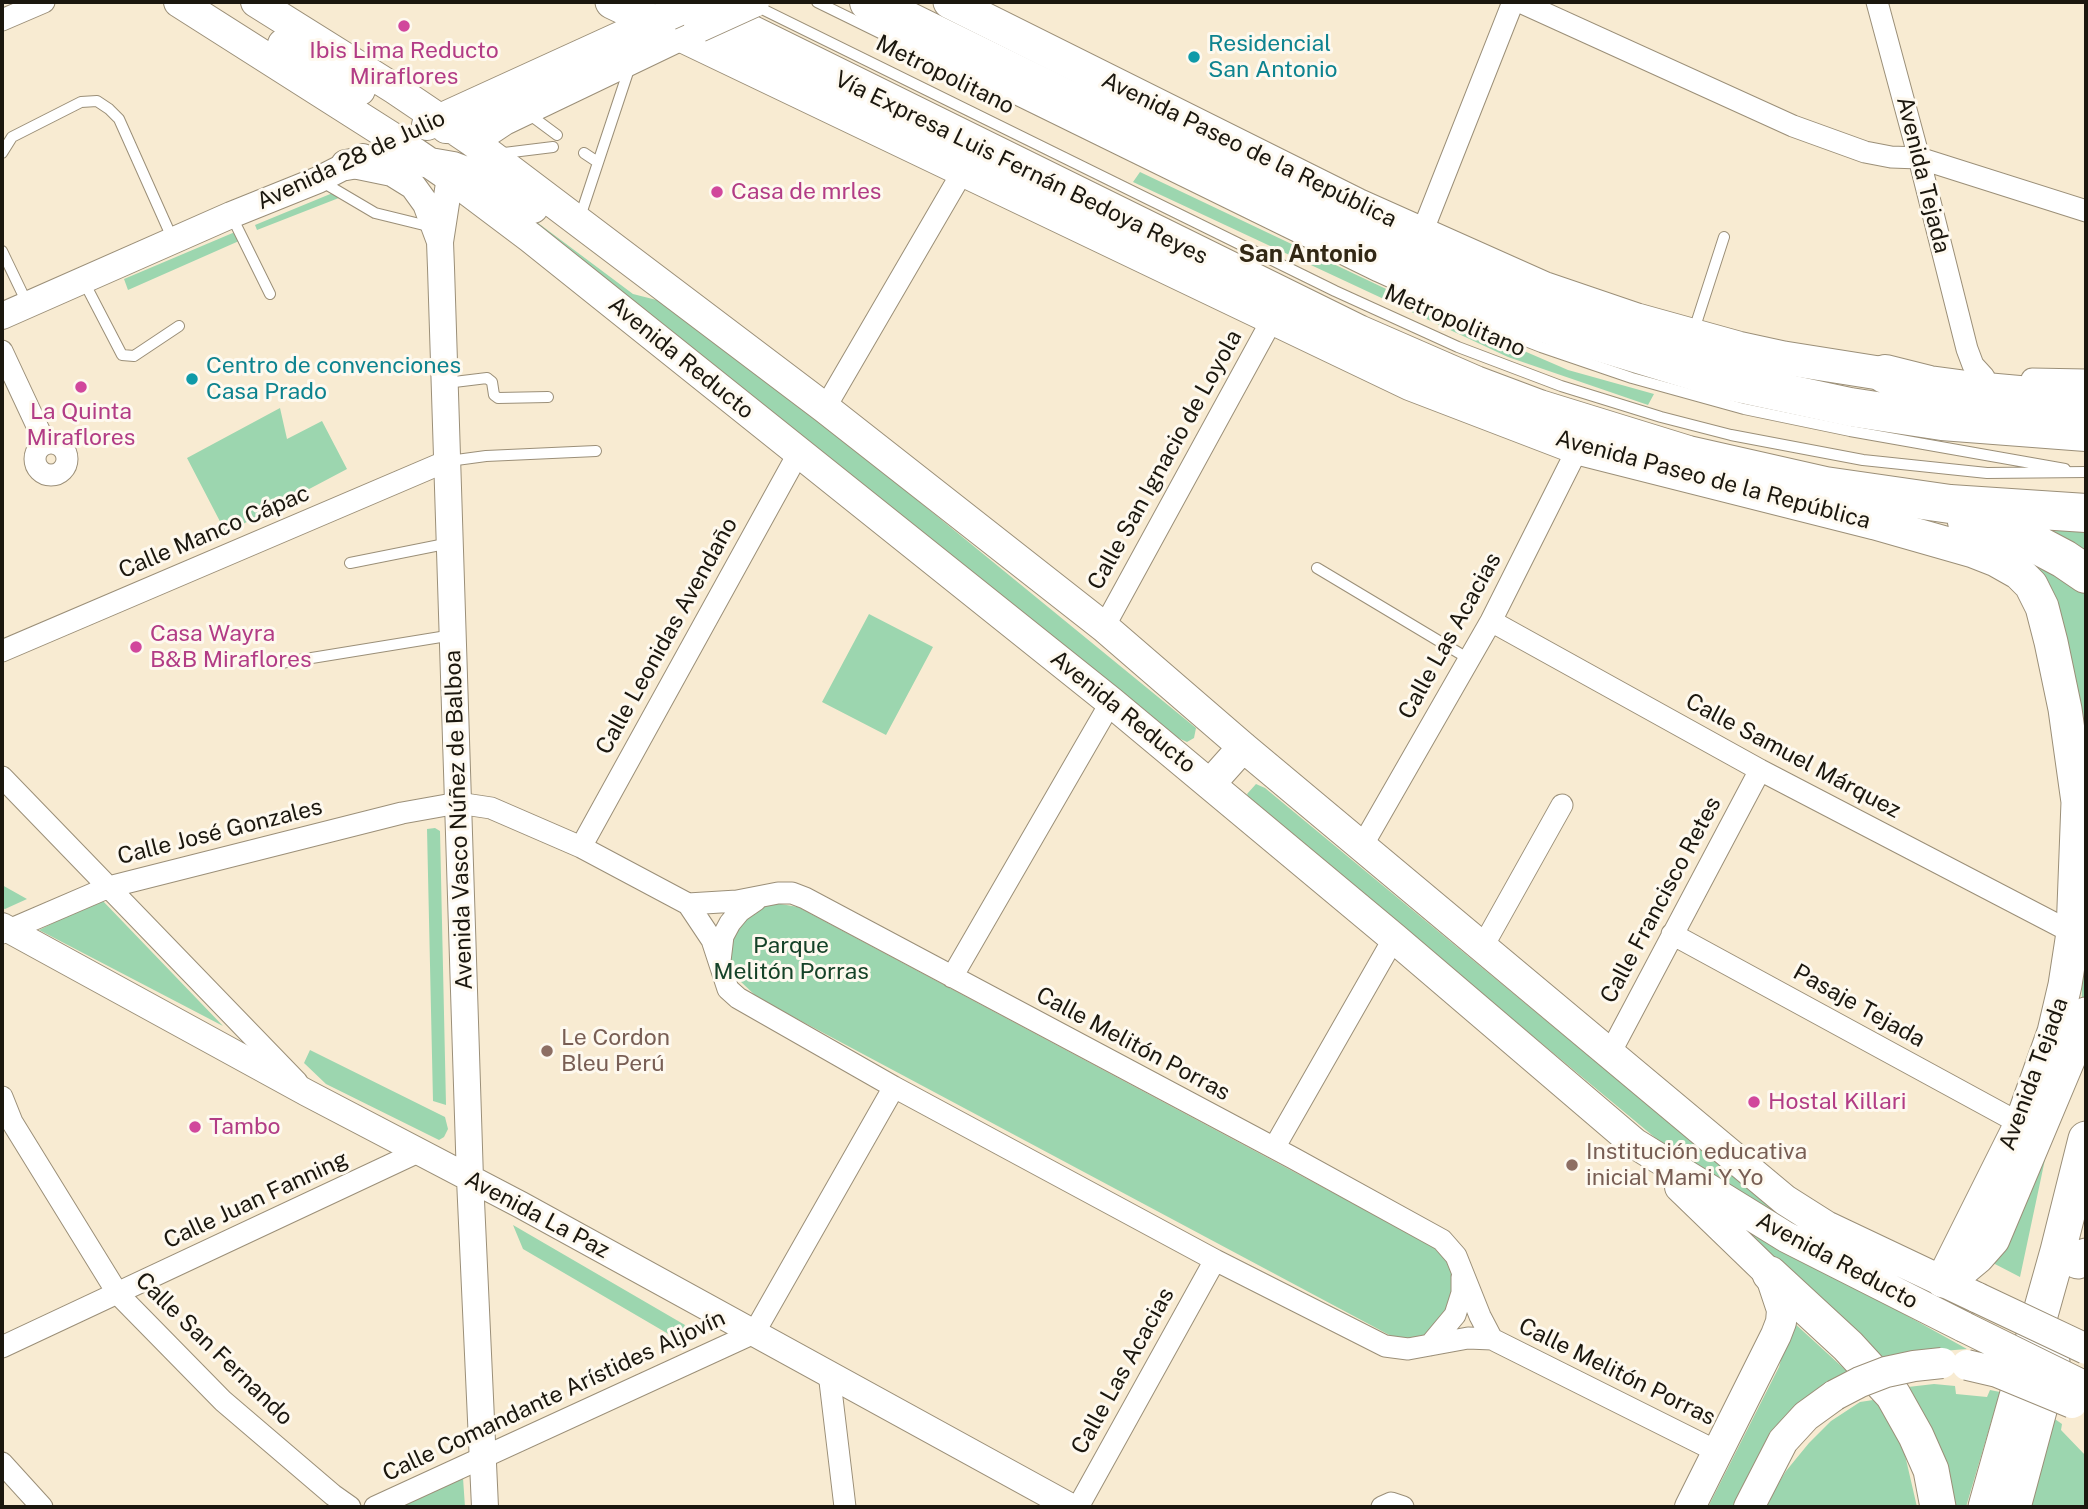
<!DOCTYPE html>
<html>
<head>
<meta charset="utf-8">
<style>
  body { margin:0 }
  #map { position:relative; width:2088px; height:1509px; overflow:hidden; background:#f8ebd2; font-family:"Public Sans",sans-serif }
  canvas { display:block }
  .frame { position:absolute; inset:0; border:4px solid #1b170e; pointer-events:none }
</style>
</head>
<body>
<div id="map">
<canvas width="2088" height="1509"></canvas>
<div class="frame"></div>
</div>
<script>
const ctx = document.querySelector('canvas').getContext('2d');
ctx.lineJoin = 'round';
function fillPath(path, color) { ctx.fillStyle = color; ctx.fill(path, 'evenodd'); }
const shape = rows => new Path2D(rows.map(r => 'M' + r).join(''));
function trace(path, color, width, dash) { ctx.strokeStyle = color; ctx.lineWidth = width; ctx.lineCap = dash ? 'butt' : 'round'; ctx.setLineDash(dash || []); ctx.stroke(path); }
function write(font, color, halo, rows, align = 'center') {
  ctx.font = font + ' "Public Sans",sans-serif'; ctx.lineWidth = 6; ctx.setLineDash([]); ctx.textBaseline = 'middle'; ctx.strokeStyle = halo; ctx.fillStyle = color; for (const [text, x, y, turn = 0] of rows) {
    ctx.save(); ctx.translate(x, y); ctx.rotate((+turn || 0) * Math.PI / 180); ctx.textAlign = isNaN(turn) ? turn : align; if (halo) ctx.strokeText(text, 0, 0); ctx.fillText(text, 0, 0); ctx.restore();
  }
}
fillPath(shape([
  [1140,172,1443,316,1568,370,1654,394,1648,405,1508,357,1133,182],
  [340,190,349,194,257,230,255,225],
  [506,199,633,294,680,306,1196,728,1194,738,1187,742,1176,737,502,202],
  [235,232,239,241,128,290,124,279],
  [280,408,287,439,322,421,347,469,226,533,187,458],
  [2032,527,2086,528,2086,567],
  [2022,555,2064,572,2086,593,2086,1002,2081,1015,2085,916],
  [869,614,933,647,886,735,822,702],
  [1256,784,1265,788,1584,1052,1800,1224,1796,1230,1670,1150,1252,803,1247,794],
  [435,828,440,831,446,1105,433,1101,427,829],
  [2,885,27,899,5,909,2,908],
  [101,899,223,1026,39,930],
  [775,903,798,907,1431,1245,1446,1260,1453,1277,1452,1307,1428,1334,1411,1338,1393,1337,758,998,740,981,729,963,730,929,756,906],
  [310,1050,445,1117,448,1129,444,1137,439,1140,326,1084,304,1063],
  [2054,1117,2020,1277,1991,1262],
  [1733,1224,1747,1227,1967,1349,1893,1355,1874,1360],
  [513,1225,685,1325,677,1339,523,1249],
  [1792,1321,1851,1375,1806,1397,1767,1445,1735,1507,1708,1507,1779,1367],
  [1934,1384,1955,1386,1956,1394,1987,1397,1990,1390,2000,1392,1966,1507,1950,1507,1945,1464,1936,1439,1908,1387],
  [1873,1400,1886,1413,1902,1442,1917,1507,1764,1507,1786,1471,1809,1443,1831,1421,1860,1402],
  [2049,1415,2062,1424,2061,1430,2086,1456,2086,1507,2023,1507],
  [459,1474,463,1478,465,1507,393,1507]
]), '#9cd6af');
const service = shape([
  [817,2,1376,276,1482,324,1541,347,1632,378,1744,409,1850,431,2065,469],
  [754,5,1335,291,1458,347,1561,386,1661,417,1731,435,1863,460,1987,473,2086,472],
  [526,112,557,135],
  [2,153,12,137,81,102,97,101,109,109,119,119,173,240],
  [584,153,596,161],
  [496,154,553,147],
  [319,180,375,213,432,227],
  [231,215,270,294],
  [580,217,630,66],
  [2,251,28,305],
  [83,280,122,355,134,356,179,326],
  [1693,333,1724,237],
  [446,383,487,378,492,382,494,395,498,398,548,397],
  [449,461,486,456,596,451],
  [350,563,450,543],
  [1317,568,1469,659],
  [281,663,453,635]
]);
const minor = shape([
  [1520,2,1793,126,1865,152,1891,157,1919,158,2086,211],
  [1877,2,1919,158,1967,349,1973,365,1984,377],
  [2,20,44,2],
  [1421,235,1513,2],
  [2,351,45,443],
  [2032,379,2086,380],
  [825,408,963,171],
  '35 459a16 16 0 1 1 32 0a16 16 0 1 1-32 0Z',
  [1491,621,1760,770,2073,933],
  [1104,627,1273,318],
  [2,651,447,461],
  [2,777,297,1082],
  [1362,846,1491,621,1578,448],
  [581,847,799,452],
  [688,904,737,901,778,893,792,893,805,898,1293,1158,1442,1240,1456,1256,1480,1316,1492,1339],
  [2,933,109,887,402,813,458,803,491,808,581,847,688,904,712,940,728,989,738,998,894,1087,1215,1260,1385,1346,1408,1349,1468,1338,1492,1339,1718,1452],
  [1672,934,2021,1124],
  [1482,948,1562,805],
  [720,961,723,936,730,923,740,911,756,900],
  [952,977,1111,702],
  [1609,1055,1760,770],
  [2,1097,12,1122,118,1294,223,1401,333,1495,350,1507],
  [1274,1148,1394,938],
  [1430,1345,1455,1315,1462,1293,1462,1277],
  [2,1347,418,1152],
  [829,1373,845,1507],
  [2,1463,42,1507],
  [375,1507,754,1333,894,1087],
  [1078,1507,1215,1260],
  [1382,1507,1391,1503,1403,1507]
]);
const tertiary = shape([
  [358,166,392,173,413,186,426,204,439,239],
  [450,177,440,242,441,268,470,1179,485,1507],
  [2,316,231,215,318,180,363,157],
  [2,926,307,1093,521,1205,1071,1507]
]);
const secondary = shape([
  [179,2,396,140,450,177,531,238,1111,702,1394,938,1634,1143,1786,1237,1964,1327],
  [256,2,395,89,472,141,825,408,1104,627,1243,747,1785,1200,1826,1226,1978,1298],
  [283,44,360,90],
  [427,125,668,15],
  [446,128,472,129,504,120],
  [489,130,504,120,698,27],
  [346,165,386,158,407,159,453,167,487,180,533,208],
  [1210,784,1243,747],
  [1680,1187,1770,1274,1782,1310,1781,1322,1776,1335,1690,1507],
  [1749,1507,1783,1441,1806,1416,1835,1395]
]);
const primary = shape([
  [612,2,1411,384,1578,448,1875,523,1973,551,1996,560,2019,573,2031,585,2042,607,2051,642,2065,709,2078,802,2073,933,2065,985,2054,1032,2021,1124,1943,1280],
  [950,2,1357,205,1543,288,1637,320,1738,348,1784,358,1885,374]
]);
const trunk = shape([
  [2078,1261,2086,1256],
  [1770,1274,1848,1346,1893,1395,1916,1436,1931,1470,1938,1507],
  [1943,1280,1959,1271,1977,1256,1992,1239,2086,1015],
  [1986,1507,2058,1251,2086,1139],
  [2013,1507,2052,1362]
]);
const motorway = shape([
  [869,2,1387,256,1503,308,1576,335,1724,380,1850,407,1942,421,2086,432],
  [689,4,1358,334,1475,385,1539,409,1688,455,1825,486,1950,504,2086,513],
  [1885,374,1929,385,1974,391,2086,401],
  [1967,522,2032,542,2064,559,2086,574]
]);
trace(service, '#9b8f78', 12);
trace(minor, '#9b8f78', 23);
trace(tertiary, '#9b8f78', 28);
trace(secondary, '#9b8f78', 32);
trace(primary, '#9b8f78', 35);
trace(trunk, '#9b8f78', 37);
trace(motorway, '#9b8f78', 40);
trace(service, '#fff', 10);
trace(minor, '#fff', 21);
trace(tertiary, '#fff', 26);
trace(secondary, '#fff', 30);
trace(primary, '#fff', 33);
trace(trunk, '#fff', 35);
trace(motorway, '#fff', 38);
const secondaryBridge = shape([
  [669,15,698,2],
  [699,27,754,2],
  [1978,1298,2086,1349],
  [1964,1327,2086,1387],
  [1967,1365,1997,1372,2072,1403],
  [1835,1395,1860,1382,1886,1372,1914,1366,1942,1363]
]);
trace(secondaryBridge, '#9b8f78', 32, []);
trace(secondaryBridge, '#fff', 30);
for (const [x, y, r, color] of [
  [404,26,7,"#d1479c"],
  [1194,57,7,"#0f9aa8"],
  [717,192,7,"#d1479c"],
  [192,379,7,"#0f9aa8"],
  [81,387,7,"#d1479c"],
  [136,647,7,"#d1479c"],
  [547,1051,7,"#8d6e63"],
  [1754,1102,7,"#d1479c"],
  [195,1127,7,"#d1479c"],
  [1572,1165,7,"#8d6e63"]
]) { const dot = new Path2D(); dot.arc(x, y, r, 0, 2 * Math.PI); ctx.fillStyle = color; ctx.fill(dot); trace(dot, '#fef9ef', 2.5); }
write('23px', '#0d838f', '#fef9ef', [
  ["Residencial",1208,44],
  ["San Antonio",1208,70],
  ["Centro de convenciones",206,366],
  ["Casa Prado",206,392]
], 'left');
write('23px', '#b23c85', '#fef9ef', [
  ["Ibis Lima Reducto",404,51,"center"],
  ["Miraflores",404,77,"center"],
  ["Casa de mrles",731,192],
  ["La Quinta",81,412,"center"],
  ["Miraflores",81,438,"center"],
  ["Casa Wayra",150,634],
  ["B&B Miraflores",150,660],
  ["Hostal Killari",1768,1102],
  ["Tambo",209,1127]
], 'left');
write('23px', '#1b170e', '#fef9ef', [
  ["Metropolitano",945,75,26],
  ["Avenida Paseo de la República",1249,150,26],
  ["Avenida 28 de Julio",351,160,-25],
  ["Vía Expresa Luis Fernán Bedoya Reyes",1021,168,26],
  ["Avenida Tejada",1923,175,76],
  ["Metropolitano",1455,321,23],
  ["Avenida Reducto",681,358,39],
  ["Calle San Ignacio de Loyola",1165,460,-61],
  ["Avenida Paseo de la República",1713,480,15],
  ["Calle Manco Cápac",214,532,-23],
  ["Calle Leonidas Avendaño",667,636,-61],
  ["Calle Las Acacias",1450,636,-61],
  ["Avenida Reducto",1123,712,39],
  ["Calle Samuel Márquez",1793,756,28],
  ["Avenida Vasco Núñez de Balboa",459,820,-92],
  ["Calle José Gonzales",220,832,-14],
  ["Calle Francisco Retes",1661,900,-62],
  ["Pasaje Tejada",1859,1006,29],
  ["Calle Melitón Porras",1133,1044,28],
  ["Avenida Tejada",2034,1074,-70],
  ["Calle Juan Fanning",256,1200,-25],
  ["Avenida La Paz",537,1215,28],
  ["Avenida Reducto",1837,1261,28],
  ["Calle San Fernando",214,1349,44],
  ["Calle Las Acacias",1123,1371,-61],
  ["Calle Melitón Porras",1617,1372,26],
  ["Calle Comandante Arístides Aljovín",554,1396,-25]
]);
write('23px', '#154228', '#fef9ef', [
  ["Parque",791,946],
  ["Melitón Porras",791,972]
]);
write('23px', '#785e54', '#fef9ef', [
  ["Le Cordon",561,1038],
  ["Bleu Perú",561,1064],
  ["Institución educativa",1586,1152],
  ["inicial Mami Y Yo",1586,1178]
], 'left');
write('bold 24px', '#322815', '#fef9ef', [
  ["San Antonio",1308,255]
]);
</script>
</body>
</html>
